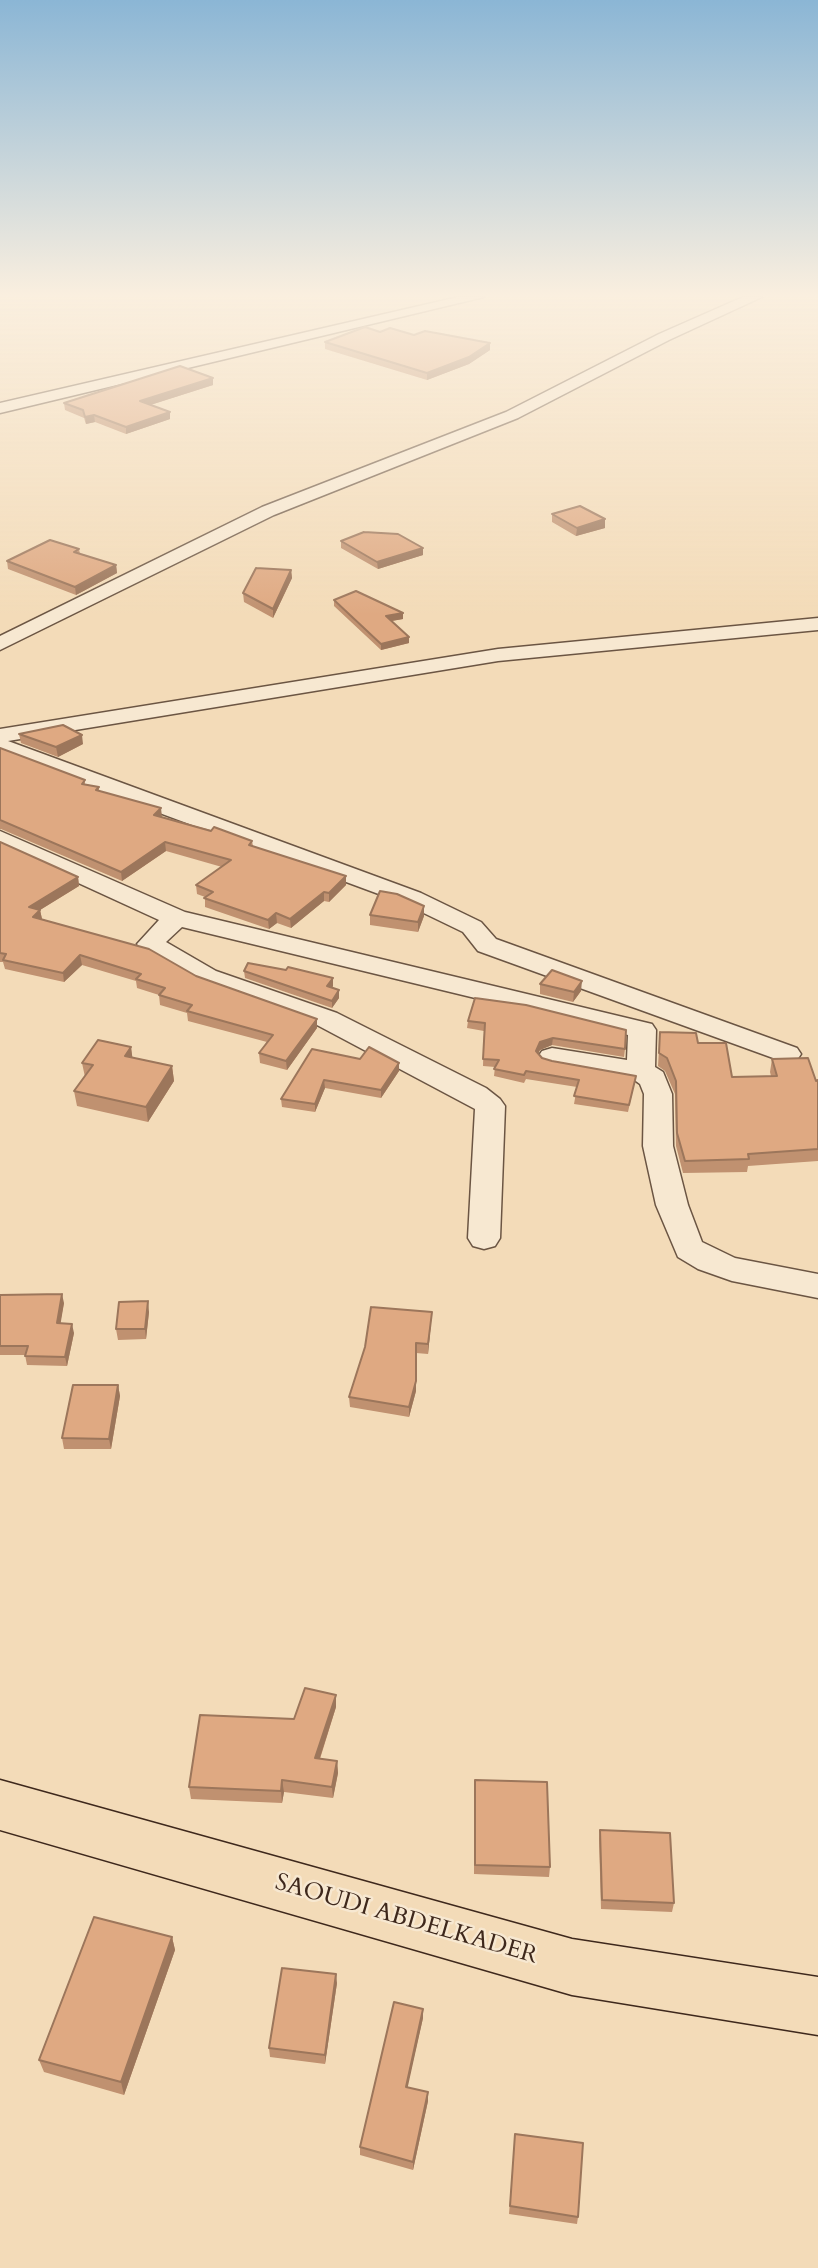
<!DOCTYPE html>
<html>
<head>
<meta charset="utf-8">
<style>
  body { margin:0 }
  canvas { display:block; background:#f3dbb8 }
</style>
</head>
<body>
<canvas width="818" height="2268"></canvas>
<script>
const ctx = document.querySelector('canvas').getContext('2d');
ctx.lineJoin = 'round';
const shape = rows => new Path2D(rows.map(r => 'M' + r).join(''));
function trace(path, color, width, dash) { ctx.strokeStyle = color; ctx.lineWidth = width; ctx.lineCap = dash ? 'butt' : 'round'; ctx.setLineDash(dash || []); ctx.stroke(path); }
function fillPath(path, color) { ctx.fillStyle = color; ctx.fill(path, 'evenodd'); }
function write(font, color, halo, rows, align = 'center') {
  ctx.font = font + ' Cardo,serif'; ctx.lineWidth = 5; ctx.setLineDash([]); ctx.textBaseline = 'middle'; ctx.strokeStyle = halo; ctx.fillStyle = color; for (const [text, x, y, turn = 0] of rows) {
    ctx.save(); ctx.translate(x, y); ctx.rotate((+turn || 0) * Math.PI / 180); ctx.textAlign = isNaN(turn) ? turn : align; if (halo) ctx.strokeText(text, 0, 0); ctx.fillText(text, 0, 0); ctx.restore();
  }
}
const minor = shape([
  [458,297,484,297,0,413,0,403,458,297],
  [743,297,762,297,669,340,518,418,274,515,0,650,0,636,262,507,506,412,659,334,743,297],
  [818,618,818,630,498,661,8,741,421,893,481,922,496,939,797,1048,801,1054,797,1060,787,1063,478,951,463,932,403,903,0,754,0,729,498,649,818,618],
  [0,831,185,912,652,1024,656,1030,655,1067,663,1072,672,1094,673,1146,688,1205,702,1242,735,1258,818,1274,818,1298,732,1281,698,1269,678,1257,656,1205,643,1146,644,1094,640,1084,633,1079,552,1066,542,1063,538,1057,542,1051,552,1048,627,1060,628,1035,182,927,166,942,216,971,337,1013,486,1088,500,1099,505,1106,500,1238,495,1246,484,1249,473,1246,468,1238,475,1109,317,1025,198,983,141,950,137,944,159,920,0,847,0,831]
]);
const major = shape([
  [0,1780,572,1939,818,1977,818,2035,572,1995,0,1830,0,1780]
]);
trace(minor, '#6b5543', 3);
trace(major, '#3e281c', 3);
fillPath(minor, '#f7e8d1');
fillPath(major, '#f3dbb8');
fillPath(shape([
  [380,332,490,343,490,350,469,364,427,380,325,349,325,342],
  [213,378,213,385,150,405,170,412,170,419,126,434,95,422,86,424,84,418,65,410,64,403],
  [552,514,605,519,605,528,576,536,552,522],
  [341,541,423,548,423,555,378,569,341,548],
  [79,549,80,554,116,565,117,573,76,595,8,569,7,561],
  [291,570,292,578,273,618,244,602,243,593],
  [334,600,403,613,403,619,391,621,409,643,381,650,334,606],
  [19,734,83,744,58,757,21,743],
  [0,748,85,780,85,784,99,787,99,791,162,817,252,841,253,846,346,876,346,885,329,902,324,901,291,928,277,923,269,929,205,907,205,897,197,894,196,885,222,867,166,851,122,881,1,829,0,829],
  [0,842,78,877,79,886,40,910,42,919,196,976,317,1019,317,1028,287,1070,260,1063,259,1053,267,1042,188,1021,187,1013,160,1005,159,995,137,988,136,981,82,965,64,982,5,969,3,962,0,962],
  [370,915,424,916,418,932,370,925],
  [244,971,333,986,332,988,339,990,339,998,332,1008,245,978],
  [540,984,581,991,573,1002,540,994],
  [475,998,625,1049,624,1057,552,1045,540,1050,538,1053,542,1058,552,1061,636,1076,628,1112,574,1104,577,1087,526,1079,524,1083,494,1076,495,1067,483,1066,484,1031,467,1028,468,1021],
  [660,1032,698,1043,732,1077,771,1076,770,1072,772,1059,816,1081,818,1080,818,1161,748,1166,747,1172,683,1173,676,1146,675,1094,665,1071,658,1066],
  [131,1047,132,1058,172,1066,174,1081,148,1122,77,1106,74,1091,85,1077,82,1063],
  [312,1049,399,1071,381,1098,325,1088,315,1112,282,1107,281,1099],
  [0,1295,64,1303,60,1323,74,1333,67,1366,27,1365,25,1355,0,1355],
  [149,1312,146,1339,118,1340,116,1329],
  [431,1322,428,1354,416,1353,416,1391,409,1417,350,1407,349,1397],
  [118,1385,120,1396,111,1449,64,1449,62,1438],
  [336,1707,320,1759,337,1761,338,1773,333,1798,284,1792,282,1803,191,1799,189,1787,294,1719],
  [474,1790,550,1867,549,1877,474,1874],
  [600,1830,674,1903,672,1912,601,1909,599,1839],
  [172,1937,175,1950,124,2095,44,2072,39,2060],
  [337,1983,325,2064,270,2057,269,2048],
  [423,2009,423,2018,407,2087,428,2092,428,2101,413,2170,360,2155,360,2147],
  [515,2134,578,2217,577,2224,509,2214]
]), '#c09170');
fillPath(shape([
  [490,343,490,350,469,364,427,380,427,373],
  [213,378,213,385,141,408,140,401],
  [170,412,170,419,126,434,126,427],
  [94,415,95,422,86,424,85,417],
  [605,519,605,528,576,536,577,528],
  [423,548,423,555,378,569,377,562],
  [116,565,117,573,76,595,75,587],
  [291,570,292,578,273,618,273,609],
  [403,613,403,619,386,622,386,616],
  [409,637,409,643,381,650,381,644],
  [82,735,83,744,58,757,56,747],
  [161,808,162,817,154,815],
  [165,842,166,851,122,881,121,872],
  [346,876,346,885,329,902,329,893],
  [78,877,79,886,40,910,42,919,35,926,29,907],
  [324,892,324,901,291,928,290,919],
  [424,906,424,916,418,932,418,922],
  [276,913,277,923,269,929,268,920],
  [80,955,82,965,64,982,63,973],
  [333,978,333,986,327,994,327,986],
  [582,981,581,991,573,1002,574,992],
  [339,990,339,998,332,1008,332,1001],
  [317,1019,317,1028,287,1070,286,1061],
  [553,1038,552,1045,540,1050,536,1058,536,1051,540,1042],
  [131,1047,133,1062,125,1056],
  [399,1063,399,1071,381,1098,381,1090],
  [172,1066,174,1081,148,1122,146,1107],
  [324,1080,325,1088,315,1112,315,1104],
  [62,1294,64,1303,59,1333,57,1323],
  [148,1301,149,1312,146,1339,145,1329],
  [432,1312,431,1322,428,1354,428,1344],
  [72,1324,74,1333,67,1366,65,1357],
  [416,1381,416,1391,409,1417,409,1407],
  [118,1385,120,1396,111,1449,109,1439],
  [336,1695,336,1707,316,1770,315,1758],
  [337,1761,338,1773,333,1798,332,1787],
  [282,1780,284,1792,282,1803,281,1791],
  [172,1937,175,1950,124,2095,121,2082],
  [336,1974,337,1983,325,2064,325,2055],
  [423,2009,423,2018,406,2095,406,2087],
  [428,2092,428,2101,413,2170,413,2162]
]), '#9c765b');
const building = shape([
  [365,327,380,332,390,328,414,335,425,331,490,343,469,357,427,373,325,342,365,327],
  [180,366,213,378,140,401,170,412,126,427,94,415,85,417,83,410,64,403,180,366],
  [580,506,605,519,577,528,552,514,580,506],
  [364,532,398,534,423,548,377,562,341,541,364,532],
  [50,540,79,549,74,552,116,565,75,587,7,561,50,540],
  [256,568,291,570,273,609,243,593,256,568],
  [356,591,403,613,386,616,409,637,381,644,334,600,356,591],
  [63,725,82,735,56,747,19,734,63,725],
  [0,748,85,780,82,784,99,787,96,790,161,808,154,815,211,831,214,827,252,841,249,845,346,876,329,893,324,892,290,919,276,913,268,920,204,898,213,892,196,885,231,860,165,842,121,872,0,820,0,748],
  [0,842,78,877,29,907,40,910,33,917,149,949,196,976,317,1019,286,1061,259,1053,273,1035,187,1011,192,1005,159,995,165,988,136,979,141,974,80,955,63,973,3,960,6,954,0,953,0,842],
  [380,891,397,894,424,906,418,922,370,915,380,891],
  [248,963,286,970,288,967,333,978,327,986,339,990,332,1001,244,971,248,963],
  [552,970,582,981,574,992,540,984,552,970],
  [475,998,526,1005,626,1030,625,1049,553,1038,540,1042,536,1051,542,1058,552,1061,636,1076,629,1105,574,1096,579,1080,526,1071,524,1075,494,1069,499,1060,483,1059,485,1023,468,1021,475,998],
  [660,1032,696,1033,698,1043,726,1043,732,1077,777,1076,772,1059,808,1058,816,1081,818,1080,818,1149,748,1154,749,1159,685,1161,677,1133,676,1081,667,1058,659,1053,660,1032],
  [98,1040,131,1047,125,1056,172,1066,146,1107,74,1091,93,1065,82,1063,98,1040],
  [369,1047,399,1063,381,1090,324,1080,315,1104,281,1099,312,1049,360,1059,369,1047],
  [62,1294,57,1323,72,1324,65,1357,25,1356,28,1346,0,1346,0,1295,62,1294],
  [148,1301,145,1329,116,1329,119,1302,148,1301],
  [371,1307,432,1312,428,1344,416,1343,416,1381,409,1407,349,1397,365,1347,371,1307],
  [73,1385,118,1385,109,1439,62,1438,73,1385],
  [305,1688,336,1695,315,1758,337,1761,332,1787,282,1780,281,1791,189,1787,200,1715,294,1719,305,1688],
  [475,1780,547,1782,550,1867,475,1865,475,1780],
  [600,1830,670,1833,674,1903,602,1900,600,1830],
  [94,1917,172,1937,121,2082,39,2060,94,1917],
  [282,1968,336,1974,325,2055,269,2048,282,1968],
  [394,2002,423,2009,406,2087,428,2092,413,2162,360,2147,394,2002],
  [515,2134,583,2143,578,2217,510,2206,515,2134]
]);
fillPath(building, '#dfa982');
trace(building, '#9c765b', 2);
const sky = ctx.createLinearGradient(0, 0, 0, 615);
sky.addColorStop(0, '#8bb6d5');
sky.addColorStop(0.48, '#faefdf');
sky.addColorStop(1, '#faefdf00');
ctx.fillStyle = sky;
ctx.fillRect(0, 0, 818, 615);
write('24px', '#3e281c', '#f7e8d1', [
  ["SAOUDI ABDELKADER",406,1920,16]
]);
</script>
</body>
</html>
